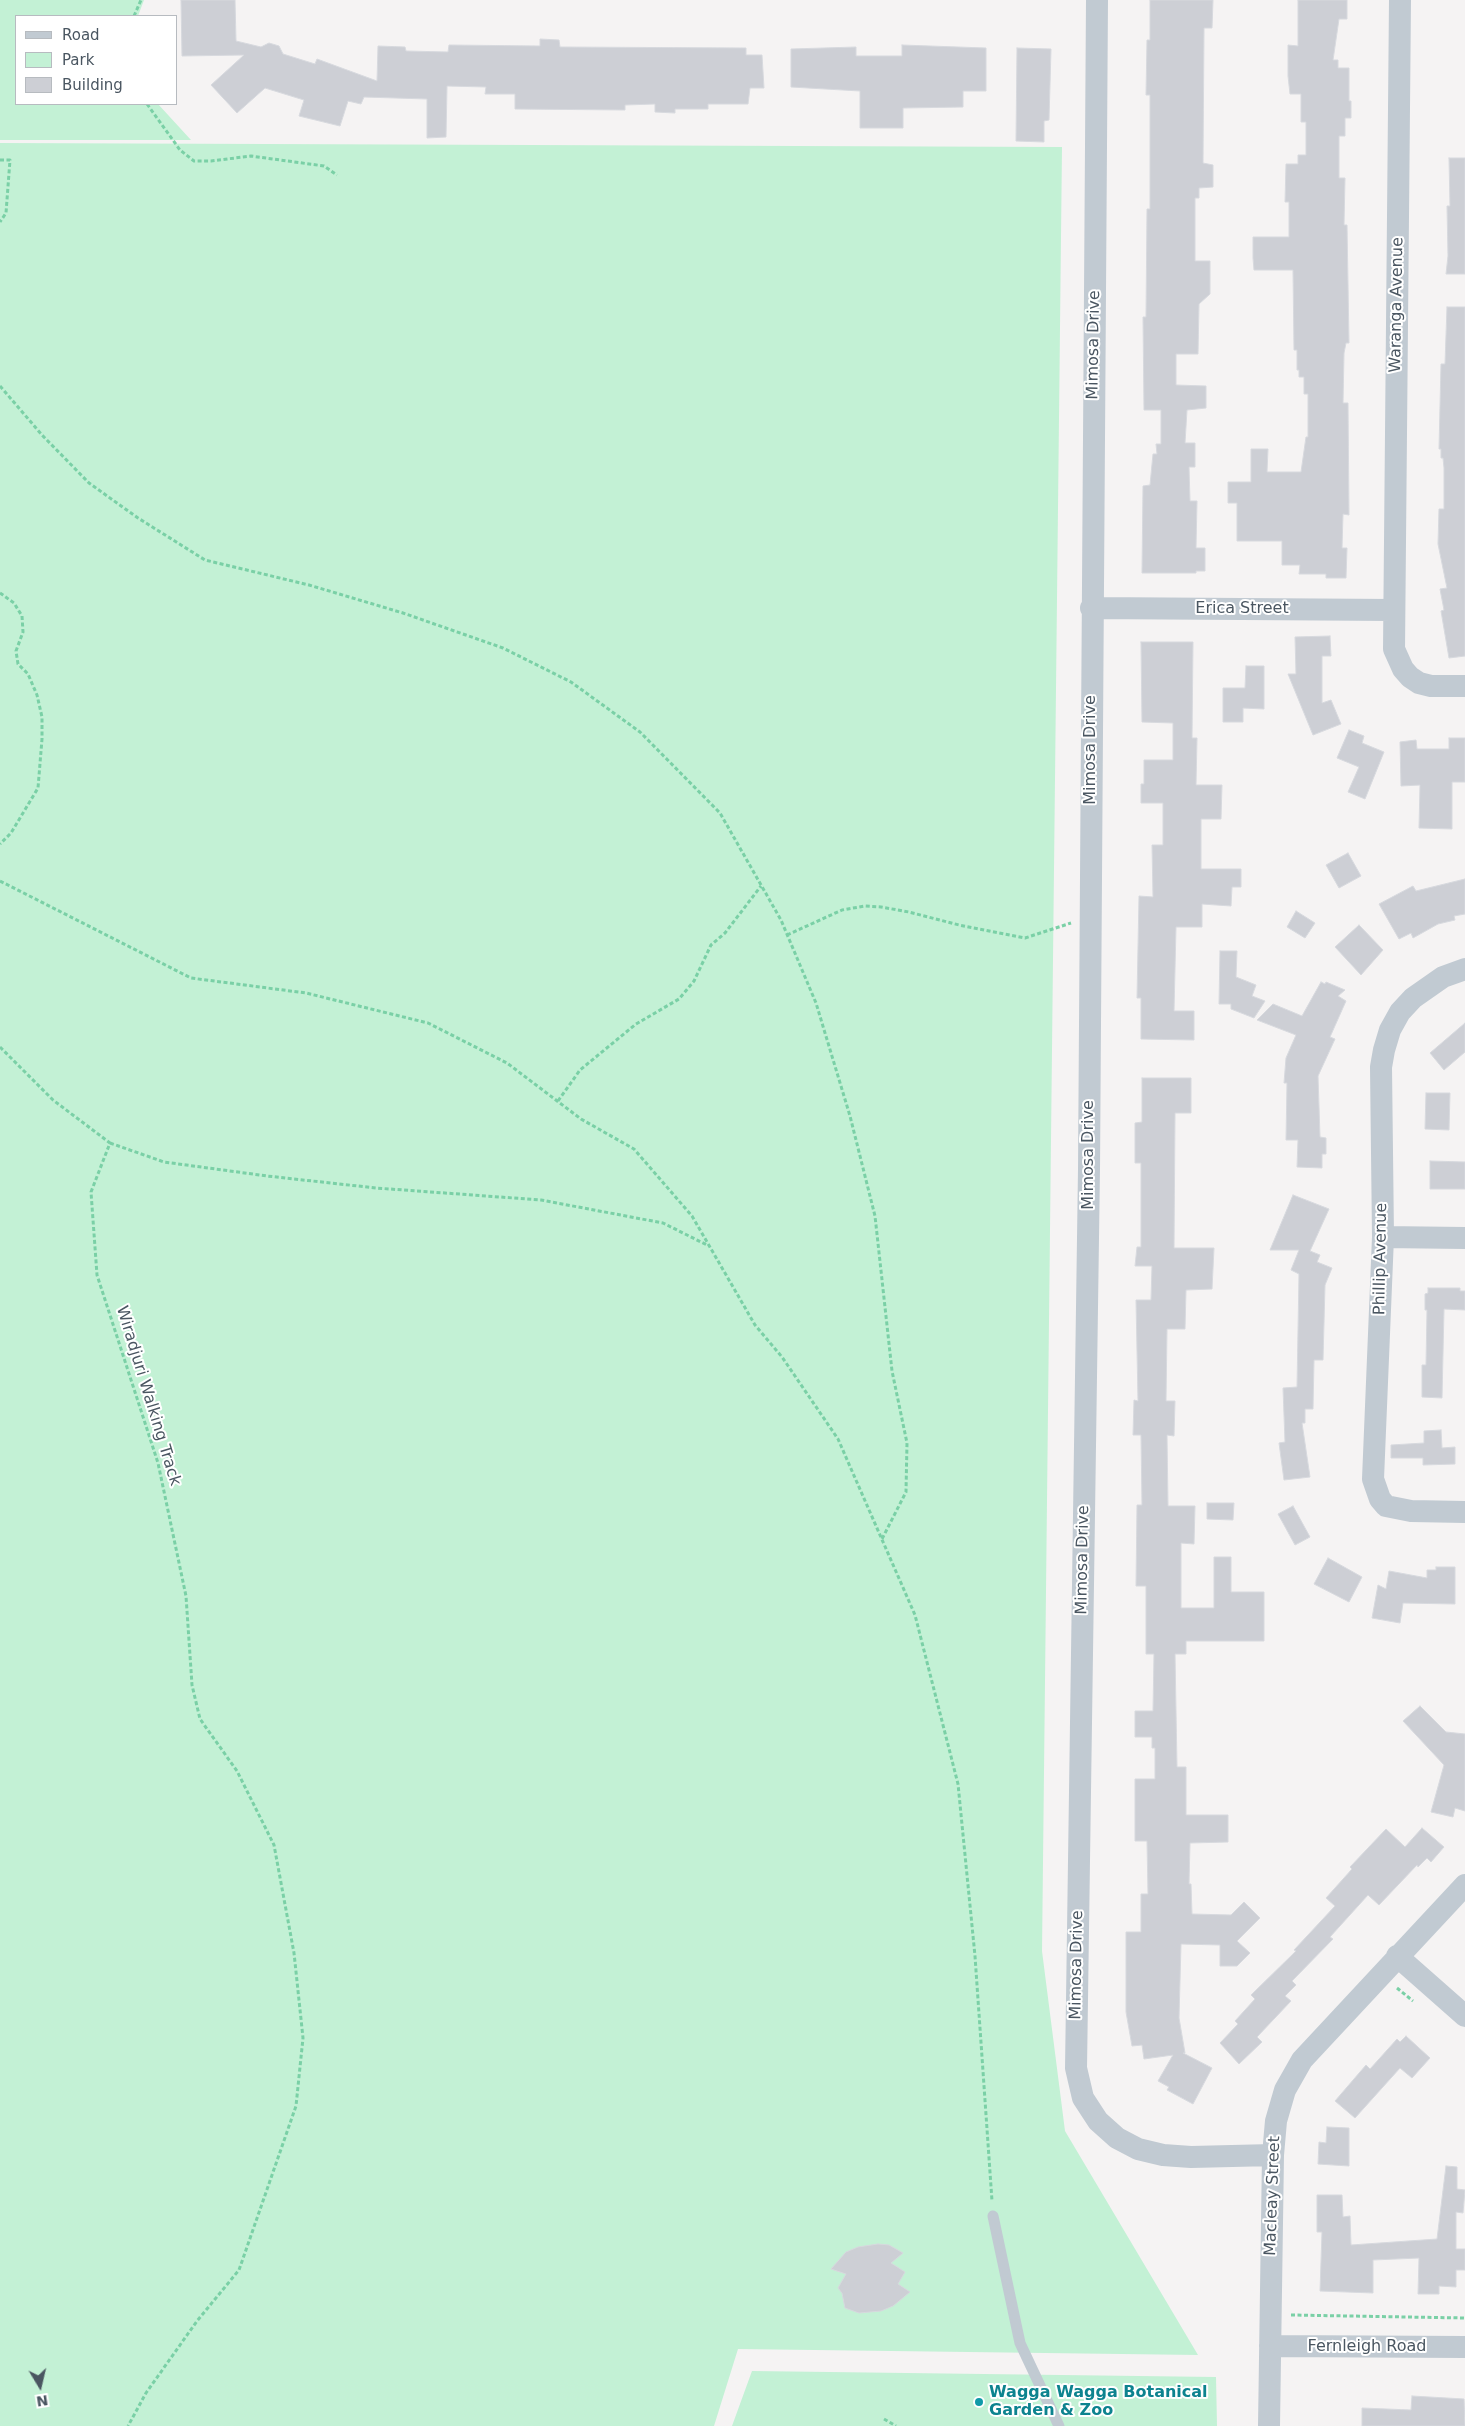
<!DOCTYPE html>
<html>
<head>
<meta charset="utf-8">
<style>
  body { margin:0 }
  #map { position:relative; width:1465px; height:2426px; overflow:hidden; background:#f5f3f3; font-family:"DejaVu Sans",sans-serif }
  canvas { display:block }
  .legend { position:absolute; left:15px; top:15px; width:162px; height:90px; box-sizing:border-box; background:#fff; border:1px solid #b7bbc0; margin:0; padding:6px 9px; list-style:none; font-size:15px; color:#4a5661 }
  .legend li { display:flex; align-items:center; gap:10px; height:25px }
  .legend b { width:25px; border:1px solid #b7bbc0 }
  .north { position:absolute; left:15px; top:2361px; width:50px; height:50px; -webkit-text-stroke:4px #fff; paint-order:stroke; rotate:171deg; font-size:14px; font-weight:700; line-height:20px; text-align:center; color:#4a5661 }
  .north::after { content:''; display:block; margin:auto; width:18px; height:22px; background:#4a5661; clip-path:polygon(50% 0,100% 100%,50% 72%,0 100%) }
</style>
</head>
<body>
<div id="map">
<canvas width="1465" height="2426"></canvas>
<ul class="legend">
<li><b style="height:6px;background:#c1cad2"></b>Road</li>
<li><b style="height:14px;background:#c3f1d5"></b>Park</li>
<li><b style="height:14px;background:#cdcfd5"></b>Building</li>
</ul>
<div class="north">N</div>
</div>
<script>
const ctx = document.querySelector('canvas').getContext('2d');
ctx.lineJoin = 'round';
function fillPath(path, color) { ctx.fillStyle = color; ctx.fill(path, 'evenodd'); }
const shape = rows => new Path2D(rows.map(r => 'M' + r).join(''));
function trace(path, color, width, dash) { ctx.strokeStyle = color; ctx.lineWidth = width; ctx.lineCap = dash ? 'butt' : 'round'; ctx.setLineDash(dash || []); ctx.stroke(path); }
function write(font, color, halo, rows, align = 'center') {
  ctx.font = font + ' "DejaVu Sans",sans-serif'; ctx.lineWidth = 4; ctx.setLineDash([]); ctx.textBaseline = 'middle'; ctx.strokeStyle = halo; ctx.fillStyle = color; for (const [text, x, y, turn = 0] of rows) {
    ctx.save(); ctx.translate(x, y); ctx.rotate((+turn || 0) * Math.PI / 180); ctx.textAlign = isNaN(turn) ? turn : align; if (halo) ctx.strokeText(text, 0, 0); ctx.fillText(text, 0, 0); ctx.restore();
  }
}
fillPath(shape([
  [0,0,144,0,138,16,16,16,16,104,158,104,191,140,0,140],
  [0,143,1062,147,1042,1951,1065,2131,1198,2355,738,2349,714,2426,0,2426],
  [752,2371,1216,2377,1217,2426,732,2426]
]), '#c3f1d5');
const building = shape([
  [181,0,235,0,236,41,261,47,269,43,279,46,283,54,315,64,317,59,377,81,378,46,405,47,406,51,448,52,449,45,540,46,540,39,559,40,560,47,746,48,746,55,762,55,764,88,750,88,748,104,708,104,708,109,675,109,675,113,655,112,655,104,625,105,625,110,515,109,515,94,485,94,486,87,447,86,446,137,427,138,427,99,364,97,361,104,348,101,340,126,299,116,304,100,265,88,237,113,211,85,244,55,182,56,181,0],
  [1150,0,1213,0,1212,28,1204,28,1203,163,1213,165,1213,187,1199,188,1199,198,1195,198,1195,261,1210,261,1210,294,1199,304,1198,354,1176,354,1176,385,1206,386,1206,408,1187,410,1185,443,1195,443,1195,467,1189,467,1190,501,1197,501,1196,548,1205,548,1205,571,1196,571,1196,573,1142,573,1143,486,1150,485,1153,454,1157,454,1156,444,1161,444,1161,410,1144,410,1143,317,1146,317,1147,209,1150,209,1150,95,1146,95,1147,40,1150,40,1150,0],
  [1298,0,1347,0,1347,19,1339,19,1333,60,1338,60,1338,68,1349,68,1349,101,1351,101,1351,118,1345,118,1345,136,1339,136,1339,178,1345,178,1344,225,1347,225,1349,343,1346,343,1344,353,1343,403,1348,403,1349,515,1343,514,1342,548,1347,548,1346,578,1326,578,1326,574,1299,574,1300,565,1282,565,1282,541,1237,541,1237,503,1228,503,1228,482,1251,482,1251,449,1268,449,1267,472,1301,472,1306,437,1308,437,1308,394,1304,394,1304,377,1299,377,1299,370,1297,370,1297,350,1294,350,1293,270,1254,270,1253,258,1253,237,1289,237,1289,202,1285,202,1286,164,1298,164,1298,155,1306,155,1306,122,1301,122,1301,94,1290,94,1288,76,1288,45,1298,46,1298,0],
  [902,45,986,48,986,91,963,91,963,107,903,108,903,128,860,128,860,91,791,87,791,49,856,47,856,56,902,56,902,45],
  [1017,48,1051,49,1049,120,1044,121,1044,142,1016,141,1017,48],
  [1449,158,1465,158,1465,274,1446,274,1448,256,1447,206,1450,206,1449,158],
  [1447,307,1465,307,1465,656,1449,658,1441,611,1444,610,1440,589,1447,588,1438,544,1439,509,1444,509,1444,468,1443,458,1441,458,1441,449,1439,449,1441,364,1445,364,1447,307],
  [1330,636,1331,656,1322,656,1322,703,1331,700,1341,724,1313,735,1288,674,1296,674,1295,637,1330,636],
  [1141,642,1193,642,1192,738,1197,738,1196,785,1222,785,1221,819,1201,819,1201,869,1241,869,1241,887,1232,887,1231,906,1202,904,1202,927,1176,927,1174,1011,1194,1011,1194,1040,1141,1039,1141,998,1137,998,1139,896,1153,897,1152,845,1163,845,1163,803,1141,803,1141,784,1144,784,1144,760,1173,760,1173,723,1142,722,1141,642],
  [1246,666,1264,666,1264,709,1243,708,1243,722,1223,722,1223,688,1245,688,1246,666],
  [1349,730,1364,736,1362,743,1384,752,1365,799,1348,792,1359,767,1337,758,1349,730],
  [1449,738,1465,738,1465,782,1452,782,1452,829,1419,828,1420,785,1401,786,1400,742,1416,740,1417,749,1449,749,1449,738],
  [1348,853,1361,876,1339,888,1326,865,1348,853],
  [1465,879,1465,914,1454,916,1455,920,1438,924,1413,938,1411,933,1399,939,1379,904,1413,886,1416,891,1465,879],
  [1296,911,1315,923,1305,938,1287,927,1296,911],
  [1359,925,1383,950,1361,975,1335,947,1359,925],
  [1220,951,1237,951,1236,977,1256,985,1252,996,1265,1001,1254,1018,1231,1009,1231,1004,1219,1004,1220,951],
  [1321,982,1325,984,1326,982,1345,990,1338,996,1346,1001,1330,1037,1335,1039,1318,1076,1320,1137,1326,1138,1326,1154,1322,1154,1322,1168,1297,1167,1298,1140,1286,1140,1287,1083,1284,1083,1286,1058,1296,1035,1257,1020,1273,1004,1302,1016,1321,982],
  [1465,1023,1465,1052,1444,1070,1430,1053,1465,1023],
  [1142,1078,1191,1078,1191,1113,1175,1113,1174,1248,1214,1248,1212,1289,1186,1290,1185,1329,1167,1329,1166,1401,1175,1401,1174,1436,1167,1435,1168,1506,1195,1506,1194,1544,1181,1543,1181,1608,1214,1608,1214,1557,1231,1557,1231,1592,1264,1592,1264,1641,1186,1641,1186,1654,1175,1654,1177,1767,1186,1767,1186,1815,1228,1815,1228,1842,1190,1843,1189,1884,1191,1884,1192,1914,1231,1915,1244,1902,1260,1918,1237,1941,1250,1953,1237,1966,1220,1966,1220,1945,1181,1944,1179,2018,1185,2053,1183,2053,1212,2068,1193,2104,1167,2090,1169,2087,1158,2081,1173,2055,1144,2059,1142,2045,1132,2046,1126,2012,1126,1932,1141,1932,1141,1894,1148,1894,1147,1841,1135,1841,1135,1779,1155,1779,1155,1748,1152,1748,1152,1737,1135,1737,1135,1711,1153,1711,1154,1654,1146,1654,1146,1586,1136,1586,1137,1505,1142,1505,1141,1435,1133,1435,1134,1400,1138,1401,1136,1300,1151,1300,1152,1266,1135,1266,1137,1247,1141,1247,1141,1163,1135,1163,1135,1123,1142,1122,1142,1078],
  [1426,1093,1450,1093,1449,1130,1425,1129,1426,1093],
  [1430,1161,1465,1162,1465,1189,1430,1189,1430,1161],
  [1293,1195,1329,1209,1310,1251,1320,1255,1317,1262,1332,1268,1325,1285,1323,1360,1314,1360,1313,1409,1305,1409,1305,1423,1302,1423,1310,1477,1284,1480,1279,1443,1285,1442,1283,1388,1297,1387,1299,1274,1291,1270,1299,1250,1270,1250,1293,1195],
  [1428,1288,1460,1288,1460,1291,1465,1291,1465,1310,1444,1309,1442,1398,1422,1397,1422,1365,1426,1365,1427,1310,1425,1310,1425,1294,1428,1293,1428,1288],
  [1441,1430,1442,1448,1455,1447,1455,1464,1423,1465,1423,1458,1391,1458,1391,1445,1424,1443,1424,1431,1441,1430],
  [1207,1503,1234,1503,1233,1520,1207,1519,1207,1503],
  [1293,1506,1310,1537,1295,1545,1278,1514,1293,1506],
  [1328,1558,1362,1577,1349,1602,1314,1584,1328,1558],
  [1436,1567,1455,1567,1455,1604,1403,1603,1400,1623,1372,1618,1378,1585,1386,1589,1389,1571,1427,1578,1427,1570,1436,1570,1436,1567],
  [1420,1706,1446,1732,1465,1734,1465,1811,1455,1808,1453,1817,1431,1812,1444,1765,1403,1721,1420,1706],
  [1422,1828,1444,1847,1431,1862,1427,1858,1418,1867,1417,1865,1379,1905,1368,1895,1330,1937,1333,1939,1292,1981,1296,1985,1285,1996,1291,2001,1257,2037,1262,2042,1239,2064,1220,2043,1238,2024,1235,2021,1255,1999,1251,1995,1296,1951,1294,1950,1335,1906,1326,1898,1352,1869,1350,1867,1386,1829,1405,1847,1422,1828],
  [1406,2036,1430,2058,1412,2078,1400,2068,1355,2118,1335,2101,1366,2065,1370,2069,1397,2039,1400,2042,1406,2036],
  [1327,2127,1349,2128,1349,2166,1318,2164,1319,2142,1326,2143,1327,2127],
  [1446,2166,1457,2167,1457,2189,1465,2190,1463,2213,1456,2212,1456,2249,1465,2249,1465,2270,1456,2270,1456,2287,1439,2286,1439,2294,1418,2294,1419,2258,1373,2260,1373,2293,1320,2291,1322,2232,1317,2232,1317,2195,1342,2195,1343,2217,1350,2216,1351,2245,1437,2239,1446,2166],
  [878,2244,889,2245,903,2253,891,2263,905,2272,898,2284,910,2292,893,2306,881,2311,859,2313,845,2308,842,2293,838,2288,846,2274,831,2269,846,2252,858,2247,878,2244],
  [1412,2396,1464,2399,1465,2426,1362,2426,1362,2408,1411,2410,1412,2396]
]);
fillPath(building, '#cdcfd5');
trace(building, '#d7d9de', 1);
trace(shape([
  [134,16,141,0],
  [147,104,180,150,194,161,211,161,251,156,324,166,337,175],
  [0,160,10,160,6,213,0,222],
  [0,386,42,435,89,483,138,518,205,560,309,585,403,613,503,648,571,682,640,732,720,813,781,920,816,1003,850,1116,875,1216,892,1371,907,1443,906,1492,882,1539],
  [0,593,14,603,22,616,23,632,16,651,18,664,28,674,37,695,42,717,42,739,38,788,11,833,0,844],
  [0,881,191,978,306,993,428,1023,507,1063,581,1119,634,1149,692,1216,755,1325,782,1357,838,1439,915,1615,958,1784,975,1956,992,2201],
  [787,935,842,910,865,906,881,907,909,912,959,925,1025,938,1071,923],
  [0,1047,53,1100,110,1143,91,1192,97,1275,158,1463,186,1596,192,1685,200,1719,237,1771,274,1845,294,1953,303,2038,296,2106,239,2270,197,2321,146,2393,128,2426],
  [558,1101,580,1070,636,1024,679,999,694,981,711,945,725,933,761,886],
  [110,1143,164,1162,267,1176,376,1188,541,1200,663,1223,707,1245],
  [1397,1988,1413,2001],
  [1291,2315,1465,2318],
  [884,2419,896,2426]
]), '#7ad0a6', 3, [4, 2.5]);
trace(shape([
  [993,2216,1020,2343,1059,2426]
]), '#c1cad2', 11);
trace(shape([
  [1097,0,1089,1169,1076,2068,1083,2098,1098,2121,1117,2138,1138,2149,1163,2155,1191,2157,1273,2155],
  [1400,0,1394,649,1403,669,1410,677,1419,683,1431,686,1465,686],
  [1091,608,1393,610],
  [1465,969,1443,977,1413,998,1400,1012,1390,1030,1384,1050,1381,1067,1383,1237,1373,1479,1380,1499,1386,1506,1411,1511,1465,1512],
  [1383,1237,1465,1238],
  [1397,1956,1465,2016],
  [1270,2346,1465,2347],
  [1269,2426,1273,2155,1276,2121,1285,2090,1302,2060,1465,1885]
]), '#c1cad2', 22);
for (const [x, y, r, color] of [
  [979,2402,5,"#0f9aa8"]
]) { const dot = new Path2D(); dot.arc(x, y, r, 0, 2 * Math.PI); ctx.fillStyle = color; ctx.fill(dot); trace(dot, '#fff', 2); }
write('16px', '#4a5661', '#fff', [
  ["Waranga Avenue",1397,305,-89],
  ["Mimosa Drive",1094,345,-89],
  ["Erica Street",1242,609],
  ["Mimosa Drive",1091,750,-90],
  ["Mimosa Drive",1089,1155,-90],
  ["Phillip Avenue",1381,1259,-89],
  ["Wiradjuri Walking Track",148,1396,73],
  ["Mimosa Drive",1083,1560,-89],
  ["Mimosa Drive",1077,1965,-89],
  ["Macleay Street",1273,2196,-88],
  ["Fernleigh Road",1367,2347]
]);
write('bold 16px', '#0d838f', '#fff', [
  ["Wagga Wagga Botanical",989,2393],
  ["Garden & Zoo",989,2411]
], 'left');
</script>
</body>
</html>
